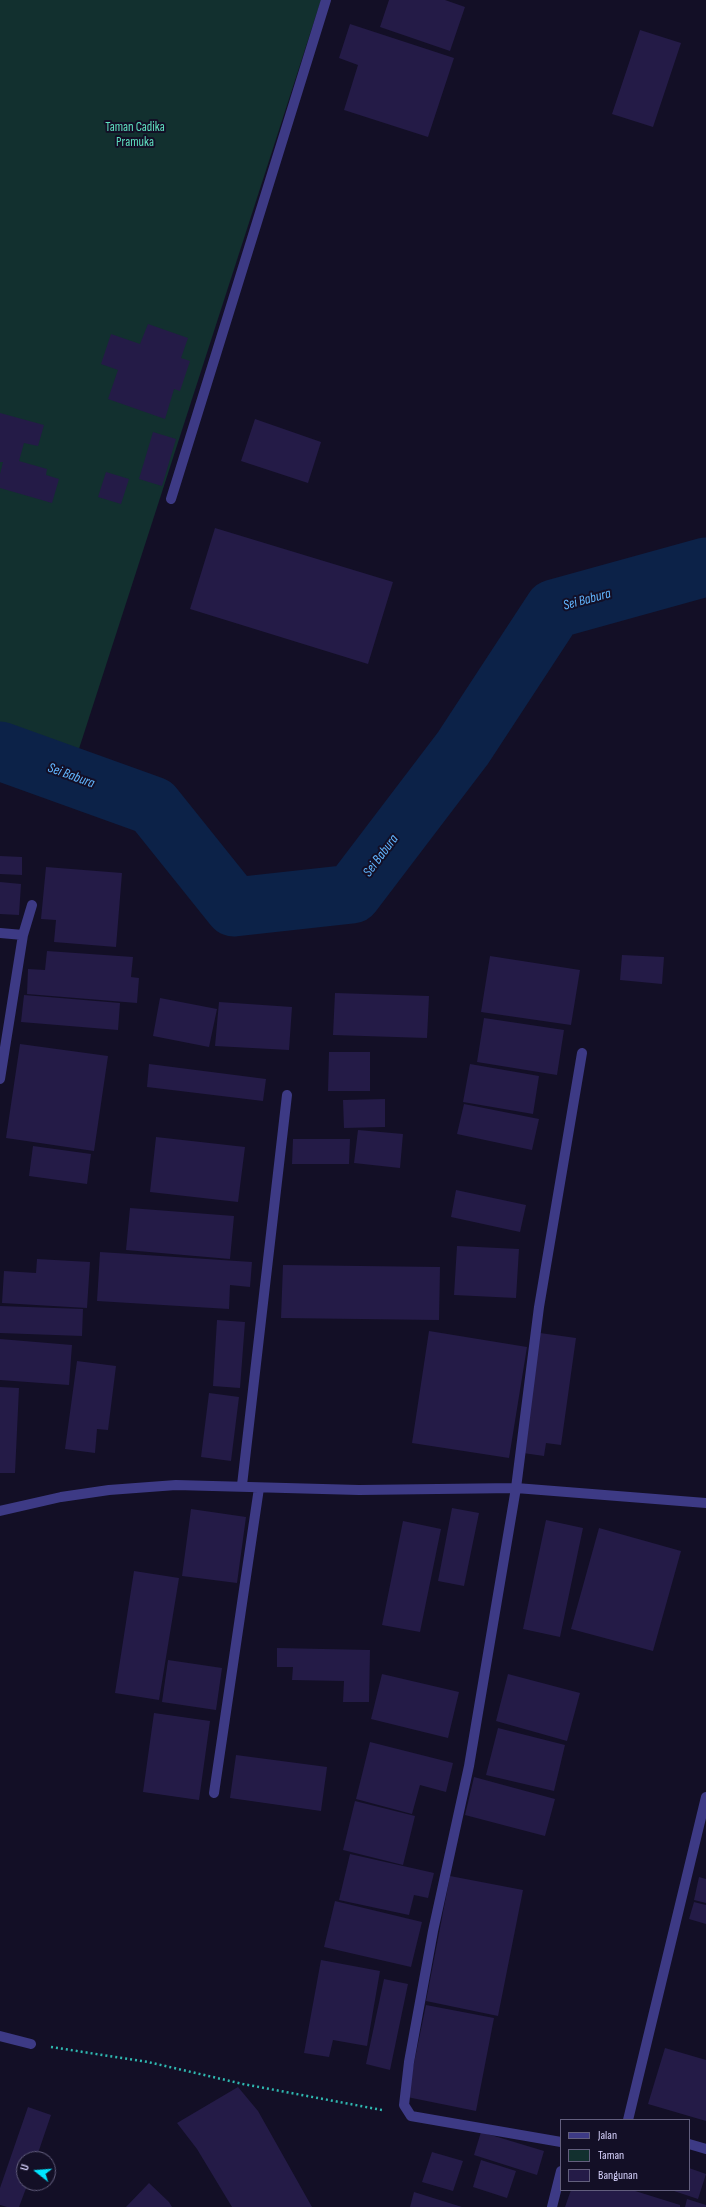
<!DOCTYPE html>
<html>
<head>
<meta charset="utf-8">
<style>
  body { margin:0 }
  #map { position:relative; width:706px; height:2207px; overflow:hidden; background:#130f26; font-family:"Sofia Sans Condensed",sans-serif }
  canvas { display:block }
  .legend { position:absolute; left:560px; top:2119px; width:130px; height:72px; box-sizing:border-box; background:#130f26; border:1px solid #625e7d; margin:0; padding:5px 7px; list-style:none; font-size:12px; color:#d9d4ff }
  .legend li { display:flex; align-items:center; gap:8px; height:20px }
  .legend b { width:20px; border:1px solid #625e7d }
  .north { position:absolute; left:16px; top:2151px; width:40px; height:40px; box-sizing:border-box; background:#130f26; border:1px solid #625e7d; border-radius:50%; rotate:287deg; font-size:11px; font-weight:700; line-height:16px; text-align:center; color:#d9d4ff }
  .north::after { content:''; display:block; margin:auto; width:14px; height:18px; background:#00e5ff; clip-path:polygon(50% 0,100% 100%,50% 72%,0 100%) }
</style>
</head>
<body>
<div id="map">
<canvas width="706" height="2207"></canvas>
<ul class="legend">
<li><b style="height:5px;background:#3d3a85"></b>Jalan</li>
<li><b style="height:11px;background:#12302f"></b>Taman</li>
<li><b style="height:11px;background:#241b47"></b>Bangunan</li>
</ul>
<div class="north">U</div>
</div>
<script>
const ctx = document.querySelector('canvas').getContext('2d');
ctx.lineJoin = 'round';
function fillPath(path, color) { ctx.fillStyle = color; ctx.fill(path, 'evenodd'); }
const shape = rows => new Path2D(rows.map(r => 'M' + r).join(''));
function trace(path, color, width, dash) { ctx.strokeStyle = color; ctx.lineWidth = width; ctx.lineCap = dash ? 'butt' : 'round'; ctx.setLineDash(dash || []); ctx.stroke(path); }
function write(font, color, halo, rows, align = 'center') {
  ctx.font = font + ' "Sofia Sans Condensed",sans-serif'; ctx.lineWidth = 4; ctx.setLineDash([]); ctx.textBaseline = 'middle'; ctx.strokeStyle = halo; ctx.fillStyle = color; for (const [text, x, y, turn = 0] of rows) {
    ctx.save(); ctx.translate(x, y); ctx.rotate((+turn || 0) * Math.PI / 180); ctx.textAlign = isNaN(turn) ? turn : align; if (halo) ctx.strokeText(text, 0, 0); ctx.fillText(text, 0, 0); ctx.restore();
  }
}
fillPath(shape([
  [0,0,321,0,76,758,0,738]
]), '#12302f');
trace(shape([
  [0,751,153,806,234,907,352,894,463,748,554,609,706,567]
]), '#0c2248', 59);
fillPath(shape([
  [389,0,445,0,465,7,450,51,380,27],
  [350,24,454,58,428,137,344,110,358,65,339,58],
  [640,30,681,43,653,127,612,114],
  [148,324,188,338,181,358,190,361,180,391,174,389,165,419,108,399,118,370,101,364,111,334,140,344],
  [0,413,44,425,38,446,24,443,19,461,47,469,46,475,59,479,52,503,0,488,0,474,3,462,0,462],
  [255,419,321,442,308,483,241,461],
  [153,432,176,439,162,486,139,479],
  [106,472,129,479,121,504,98,497],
  [215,528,393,582,368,664,190,609],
  [0,856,22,857,22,875,0,874],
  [46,867,122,873,116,947,54,942,56,920,41,919],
  [0,882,21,884,19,915,0,914],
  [47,951,133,957,131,977,139,978,137,1003,27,994,28,969,45,970],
  [622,955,664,957,662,984,620,980],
  [490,956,580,970,571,1025,481,1012],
  [335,993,429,996,427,1038,333,1035],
  [24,995,120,1003,118,1030,21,1022],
  [160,998,217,1009,209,1047,153,1036],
  [219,1002,292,1007,289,1050,215,1046],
  [484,1018,564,1030,557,1075,477,1062],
  [20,1044,108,1056,94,1151,6,1138],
  [329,1052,370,1052,370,1091,328,1091],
  [149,1064,266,1079,263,1101,147,1087],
  [470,1064,539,1076,533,1114,463,1102],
  [385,1099,385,1127,344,1128,343,1100],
  [464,1104,539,1119,532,1150,457,1134],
  [358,1130,403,1134,400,1168,354,1163],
  [156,1137,245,1147,238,1202,150,1192],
  [293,1139,350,1139,349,1164,292,1164],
  [33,1146,91,1154,87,1184,29,1176],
  [456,1190,526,1205,520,1232,451,1217],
  [130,1208,234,1216,230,1259,126,1250],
  [457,1246,519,1249,516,1298,454,1295],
  [100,1252,252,1262,250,1287,230,1285,229,1309,97,1301],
  [37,1259,90,1262,87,1308,2,1303,4,1271,36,1273],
  [283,1265,440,1267,439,1320,281,1318],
  [0,1306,83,1309,82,1336,0,1333],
  [217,1320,245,1322,240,1388,213,1386],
  [429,1331,527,1347,509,1458,412,1443],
  [540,1333,576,1338,561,1445,546,1443,544,1456,523,1453],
  [0,1339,72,1345,69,1385,0,1380],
  [77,1361,116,1366,108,1430,97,1429,95,1453,65,1449],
  [0,1387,19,1388,15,1473,0,1473],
  [209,1393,239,1397,231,1461,201,1457],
  [452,1508,479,1513,464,1586,438,1581],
  [191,1509,246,1517,237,1583,182,1576],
  [546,1520,583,1528,560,1637,523,1629],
  [403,1521,441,1529,420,1632,382,1625],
  [599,1528,681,1551,653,1651,571,1629],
  [134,1571,179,1578,159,1700,115,1693],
  [277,1648,370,1650,369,1702,343,1702,344,1681,292,1680,293,1667,277,1667],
  [168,1660,222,1668,216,1710,162,1702],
  [382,1674,459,1692,448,1738,371,1719],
  [508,1674,580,1693,567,1741,496,1721],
  [154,1713,210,1721,199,1800,143,1792],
  [498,1728,565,1745,554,1791,486,1775],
  [370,1742,453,1763,446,1792,420,1785,412,1814,356,1799],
  [236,1755,327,1767,321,1811,230,1798],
  [474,1777,555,1799,545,1836,465,1815],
  [355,1801,415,1816,403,1865,343,1850],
  [350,1854,434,1873,428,1898,414,1895,409,1915,339,1900],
  [450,1876,523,1890,498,2016,426,2001],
  [699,1877,706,1879,706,1903,694,1900],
  [335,1901,422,1922,411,1967,324,1947],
  [694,1902,706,1905,706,1924,689,1919],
  [321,1960,380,1971,367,2046,333,2040,329,2057,304,2053],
  [384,1979,408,1984,390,2070,366,2064],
  [426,2005,494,2018,476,2111,407,2097],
  [665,2048,706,2060,706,2121,648,2104],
  [238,2087,258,2111,312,2207,232,2207,197,2149,177,2123],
  [28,2107,51,2115,36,2159,24,2159,24,2183,28,2183,19,2207,7,2207,0,2205,0,2188],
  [481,2132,544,2151,537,2175,474,2155],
  [432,2152,463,2161,453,2191,422,2182],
  [481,2160,516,2171,507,2198,473,2187],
  [689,2168,706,2174,698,2199,671,2190,689,2190],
  [149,2183,169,2202,172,2207,126,2207],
  [571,2190,632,2190,680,2205,680,2207,565,2207],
  [414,2192,462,2207,410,2207],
  [687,2199,706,2205,706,2207,685,2207]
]), '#241b47');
trace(shape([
  [51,2047,148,2062,243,2084,382,2110]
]), '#2fb8b0', 2.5, [2, 3]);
trace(shape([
  [171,499,326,0],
  [0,933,23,935],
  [0,1079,23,935,32,905],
  [242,1485,287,1095],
  [0,1511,61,1497,109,1490,176,1485,359,1490,516,1488,706,1503],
  [214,1793,259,1488],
  [0,2036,31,2044],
  [628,2120,706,1797],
  [561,2142,411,2116,404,2105,409,2062,433,1931,469,1766,516,1488,539,1307,582,1053],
  [689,2144,706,2149],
  [552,2207,561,2171]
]), '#3d3a85', 10);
write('13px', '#5fe0c0', '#130f26', [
  ["Taman Cadika",135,128],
  ["Pramuka",135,143]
]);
write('italic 14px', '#62b6ff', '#130f26', [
  ["Sei Babura",587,600,-15],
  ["Sei Babura",71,776,20],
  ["Sei Babura",381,856,-53]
]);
</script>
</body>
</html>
